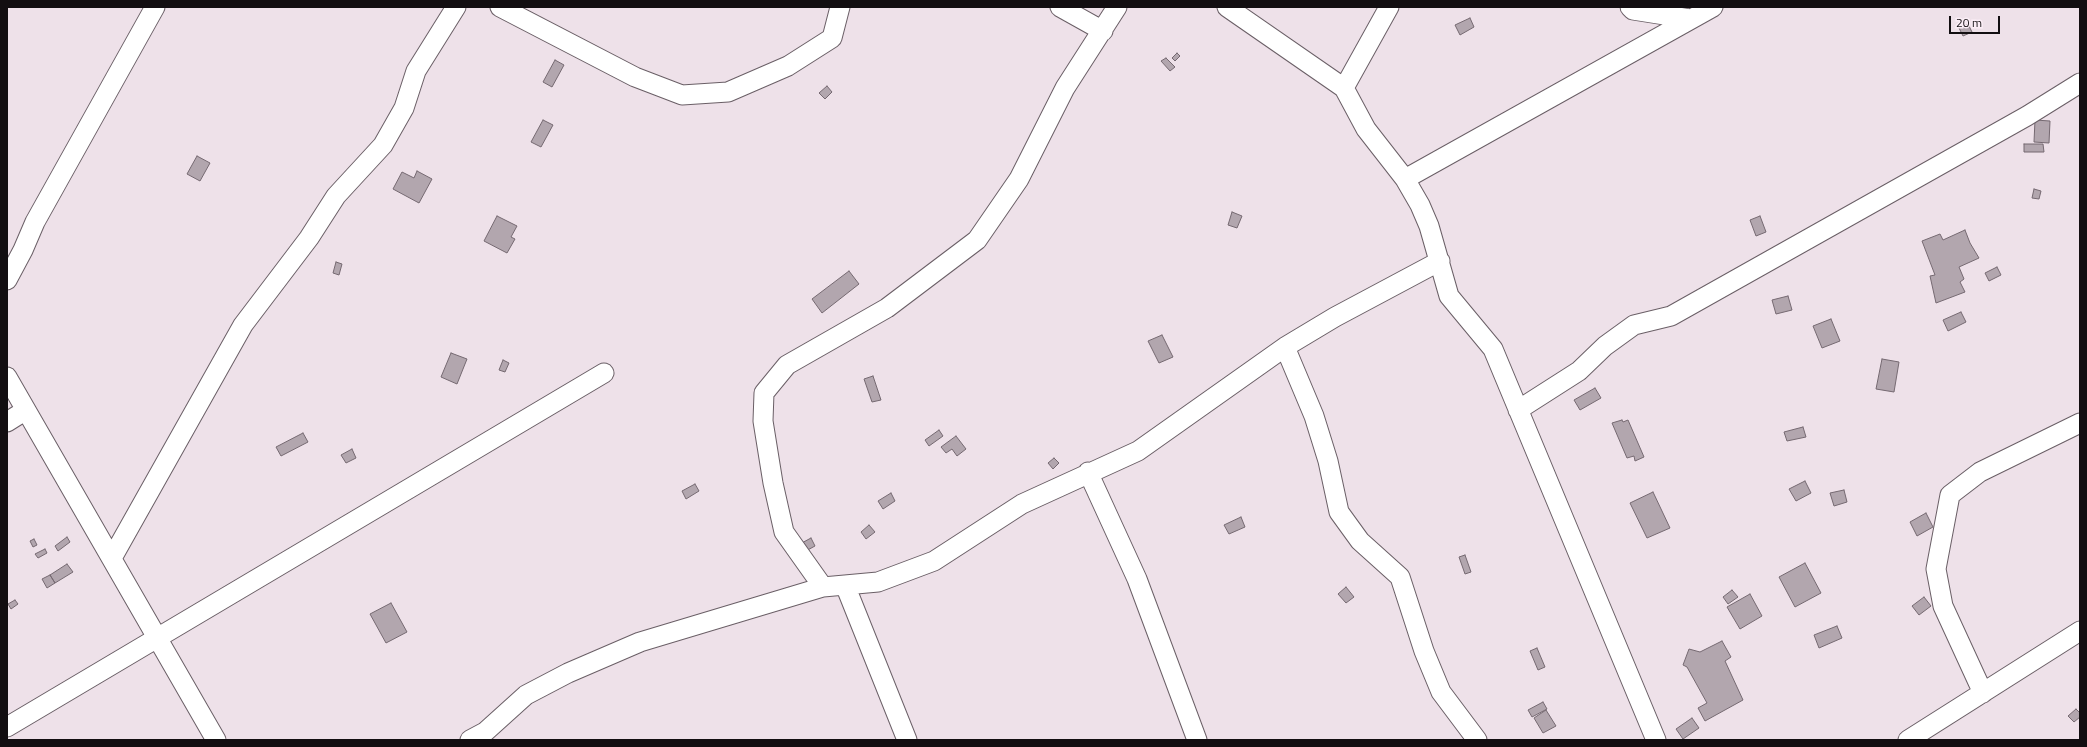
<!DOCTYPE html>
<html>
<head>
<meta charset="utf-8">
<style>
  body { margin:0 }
  #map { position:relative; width:2087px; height:747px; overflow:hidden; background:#eee1e9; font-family:"Titillium Web",sans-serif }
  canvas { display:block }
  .frame { position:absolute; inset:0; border:8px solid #120e11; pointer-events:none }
  .scale { position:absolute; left:1949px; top:16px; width:51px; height:18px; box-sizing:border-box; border:2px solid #120e11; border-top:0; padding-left:5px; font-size:12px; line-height:14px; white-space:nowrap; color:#120e11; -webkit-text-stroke:3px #fbeef6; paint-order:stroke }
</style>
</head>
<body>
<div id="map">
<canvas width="2087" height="747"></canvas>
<div class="frame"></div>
<div class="scale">20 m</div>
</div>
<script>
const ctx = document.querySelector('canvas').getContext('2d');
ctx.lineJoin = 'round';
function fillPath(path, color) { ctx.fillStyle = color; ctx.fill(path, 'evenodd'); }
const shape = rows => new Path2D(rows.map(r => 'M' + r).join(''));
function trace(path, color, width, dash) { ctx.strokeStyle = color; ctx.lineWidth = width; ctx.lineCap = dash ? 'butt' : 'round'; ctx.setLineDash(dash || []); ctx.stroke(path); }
const building = shape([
  [1470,18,1474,27,1460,35,1455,25,1470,18],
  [1968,24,1972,32,1963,36,1959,28,1968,24],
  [1177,53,1180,56,1175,61,1172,58,1177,53],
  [1166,58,1175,67,1170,71,1161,61,1166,58],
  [555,60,564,65,552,87,543,82,555,60],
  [827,86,832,92,825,99,819,93,827,86],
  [543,120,553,125,541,147,531,142,543,120],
  [2035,120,2050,121,2049,143,2034,142,2035,120],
  [2024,144,2043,144,2044,152,2024,152,2024,144],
  [197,156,210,163,200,181,187,174,197,156],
  [417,171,432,179,419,203,393,189,402,172,414,178,417,171],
  [2034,189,2041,191,2039,199,2032,198,2034,189],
  [1232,212,1242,216,1237,228,1228,225,1232,212],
  [497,216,517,226,511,237,515,239,507,253,484,241,497,216],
  [1760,216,1766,232,1756,236,1750,220,1760,216],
  [1965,230,1970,243,1979,258,1959,267,1964,279,1960,282,1965,292,1936,303,1930,276,1935,275,1922,241,1940,234,1943,240,1965,230],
  [336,262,342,264,339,275,333,273,336,262],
  [1997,267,2001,275,1989,281,1985,273,1997,267],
  [849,271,859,284,822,313,812,299,849,271],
  [1788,296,1792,310,1776,314,1772,300,1788,296],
  [1961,312,1966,322,1948,331,1943,320,1961,312],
  [1831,319,1840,341,1822,348,1813,326,1831,319],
  [1162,335,1173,357,1159,363,1148,341,1162,335],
  [451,353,467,359,457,384,441,377,451,353],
  [1882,359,1899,362,1894,392,1876,389,1882,359],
  [503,360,509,363,505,372,499,370,503,360],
  [873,376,881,400,872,402,864,379,873,376],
  [1595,388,1601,398,1580,410,1574,400,1595,388],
  [1622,420,1623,422,1628,420,1644,457,1635,461,1634,456,1627,458,1612,423,1622,420],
  [1803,427,1806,437,1787,441,1784,432,1803,427],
  [939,430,943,436,929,446,925,440,939,430],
  [303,433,308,442,281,456,276,447,303,433],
  [956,436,966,449,957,456,952,449,946,453,941,447,956,436],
  [352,449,356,458,346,463,341,455,352,449],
  [1054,458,1059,463,1053,469,1048,463,1054,458],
  [1805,481,1811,493,1796,501,1789,489,1805,481],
  [695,484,699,491,686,499,682,491,695,484],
  [1844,490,1847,502,1834,506,1830,493,1844,490],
  [1653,492,1670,528,1647,538,1630,503,1653,492],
  [891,493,895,501,883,509,878,501,891,493],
  [1926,513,1933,527,1917,536,1910,522,1926,513],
  [1241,517,1245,527,1229,534,1224,525,1241,517],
  [869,525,875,532,866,539,861,532,869,525],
  [67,537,70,542,58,551,55,546,67,537],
  [811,538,815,546,804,552,800,544,811,538],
  [34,539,37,545,33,547,30,541,34,539],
  [45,549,47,553,38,558,35,554,45,549],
  [1465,555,1471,572,1465,574,1459,557,1465,555],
  [1805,563,1821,593,1795,607,1779,577,1805,563],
  [67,564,73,572,55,583,50,575,67,564],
  [50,575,55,583,47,588,42,579,50,575],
  [1346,587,1354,597,1346,603,1338,594,1346,587],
  [1732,590,1738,597,1728,604,1723,597,1732,590],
  [1750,594,1762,616,1740,629,1727,607,1750,594],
  [1924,597,1931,606,1919,615,1912,606,1924,597],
  [15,600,18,604,11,609,8,604,15,600],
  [391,603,407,632,386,643,370,614,391,603],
  [1837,626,1842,638,1819,648,1814,635,1837,626],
  [1722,641,1731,657,1725,661,1743,700,1705,721,1698,708,1707,703,1687,667,1683,665,1689,649,1700,652,1722,641],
  [1537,648,1545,667,1538,670,1530,651,1537,648],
  [1543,702,1547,709,1532,717,1528,710,1543,702],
  [2076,709,2080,713,2080,717,2074,722,2068,716,2076,709],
  [1546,710,1556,726,1543,733,1534,718,1546,710],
  [1692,718,1699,728,1683,739,1676,729,1692,718]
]);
fillPath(building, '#b2a6ae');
trace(building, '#756971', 1);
const street = shape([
  [500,7,635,77,682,95,728,92,788,66,832,38,840,7],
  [1060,7,1103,31],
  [1227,7,1344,88,1366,129,1405,179,1420,205,1429,226,1449,296,1493,349,1656,740],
  [1630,7,1633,10,1690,19],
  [1344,88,1389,7],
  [1405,179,1713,7],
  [7,280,23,250,35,222,155,7],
  [1285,347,1314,416,1328,461,1339,512,1360,541,1400,577,1424,651,1441,692,1477,740],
  [7,377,216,740],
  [1518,410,1579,371,1605,346,1634,325,1671,316,2027,116,2080,83],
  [7,422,26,410],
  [1088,472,1137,579,1197,740],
  [112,558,243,325,309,238,336,196,383,145,404,108,416,71,456,7],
  [845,585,907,740],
  [823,587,784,532,773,483,763,421,764,393,787,365,887,308,977,240,1019,179,1065,88,1117,7],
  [1983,693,1943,606,1936,569,1950,495,1980,472,2080,423],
  [7,727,604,373],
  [470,740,485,732,526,695,568,673,640,642,823,587,878,582,934,561,1022,504,1138,451,1285,347,1335,317,1440,261],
  [1908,740,2080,631]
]);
trace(street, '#6a5f66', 21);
trace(street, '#fff', 19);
</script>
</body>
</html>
